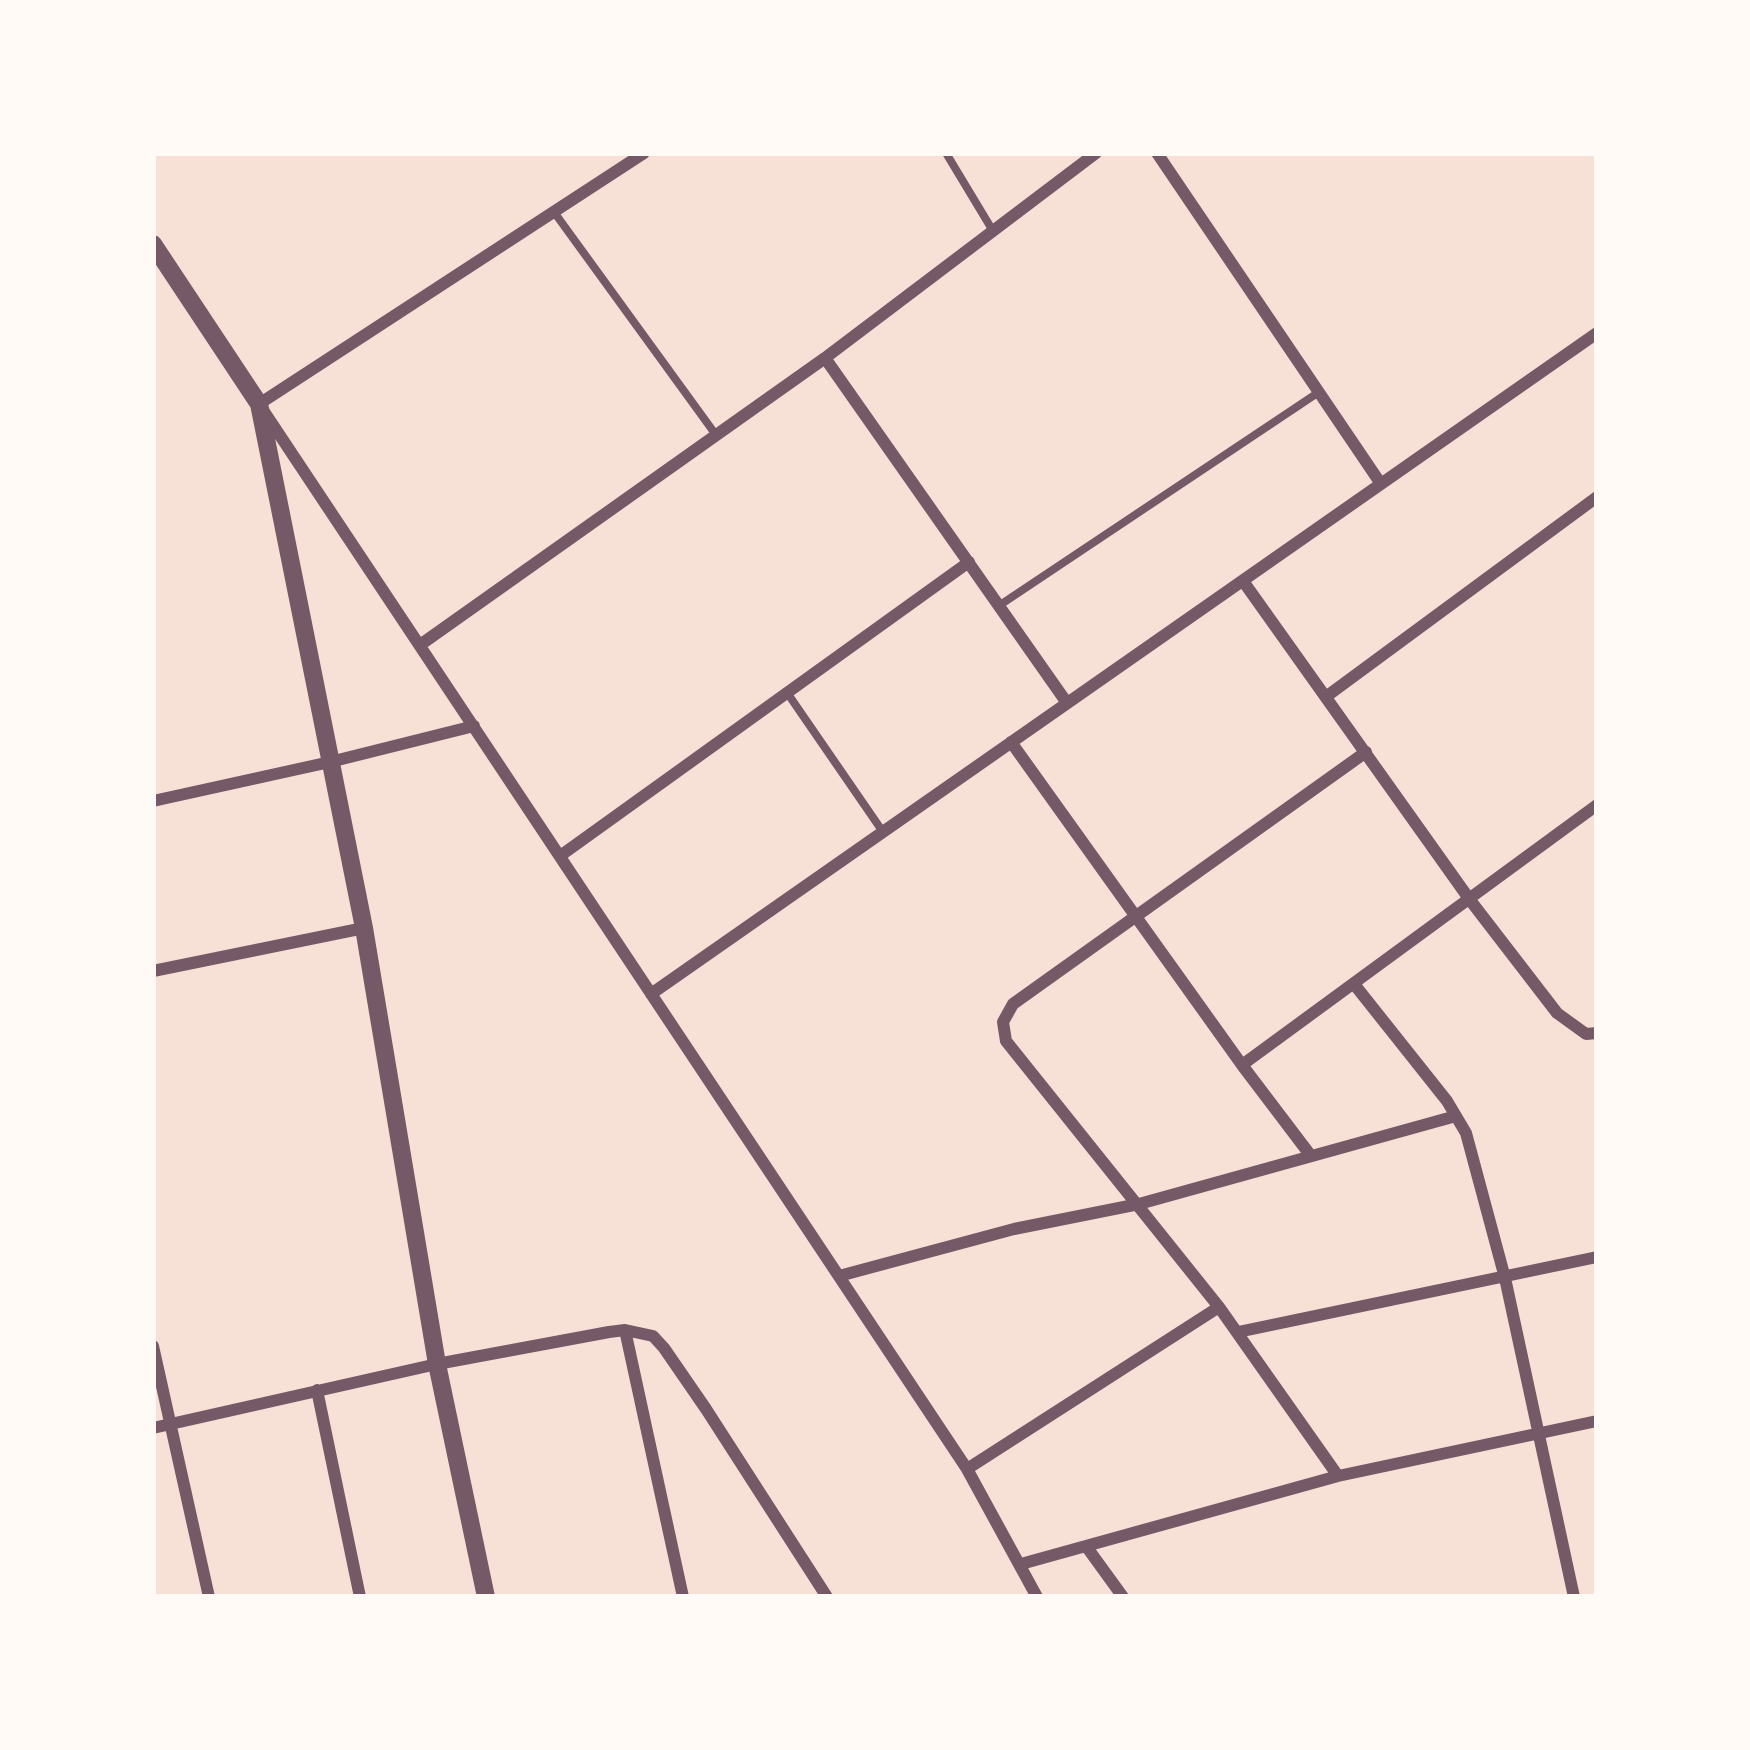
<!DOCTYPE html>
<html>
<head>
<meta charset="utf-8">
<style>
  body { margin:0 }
  #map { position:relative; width:1750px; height:1750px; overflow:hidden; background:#f7e1d7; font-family:"Source Sans 3",sans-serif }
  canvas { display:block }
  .frame { position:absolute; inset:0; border:156px solid #fffaf5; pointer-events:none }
</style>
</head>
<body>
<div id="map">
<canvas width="1750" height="1750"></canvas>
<div class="frame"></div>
</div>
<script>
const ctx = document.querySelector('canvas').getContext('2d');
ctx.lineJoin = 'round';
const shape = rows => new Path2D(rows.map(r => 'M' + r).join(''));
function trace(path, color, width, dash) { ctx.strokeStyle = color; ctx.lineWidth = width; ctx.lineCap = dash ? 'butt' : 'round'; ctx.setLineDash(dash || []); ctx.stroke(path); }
trace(shape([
  [946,153,993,231],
  [554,212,716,435],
  [1000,605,1319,392],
  [788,694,883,832]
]), '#755966', 8);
trace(shape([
  [644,153,259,404,967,1469,1037,1597],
  [1157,153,1381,484],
  [1243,581,1470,900,1557,1013,1586,1034,1597,1033],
  [420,645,825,358],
  [1327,696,1597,497],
  [1067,703,825,358,1096,153],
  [1011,742,1242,1065,1311,1156],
  [153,801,330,762,474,726],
  [560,856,969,562],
  [153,971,364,928],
  [1354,984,1447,1101,1466,1133,1505,1278,1574,1597],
  [651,994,1597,333],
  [1242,1065,1597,805],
  [839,1276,1014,1229,1139,1204,1456,1116],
  [625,1330,683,1597],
  [1238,1332,1597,1257],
  [153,1346,209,1597],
  [317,1390,360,1597],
  [153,1428,437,1364,609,1332,625,1330,653,1336,664,1348,706,1409,827,1597],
  [967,1469,1219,1307],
  [1338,1476,1219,1307,1006,1041,1003,1022,1013,1004,1366,752],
  [1086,1546,1123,1597],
  [1021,1564,1338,1476,1597,1421]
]), '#755966', 12);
trace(shape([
  [153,244,259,404,364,928,437,1364,486,1597]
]), '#755966', 18);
</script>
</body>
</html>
